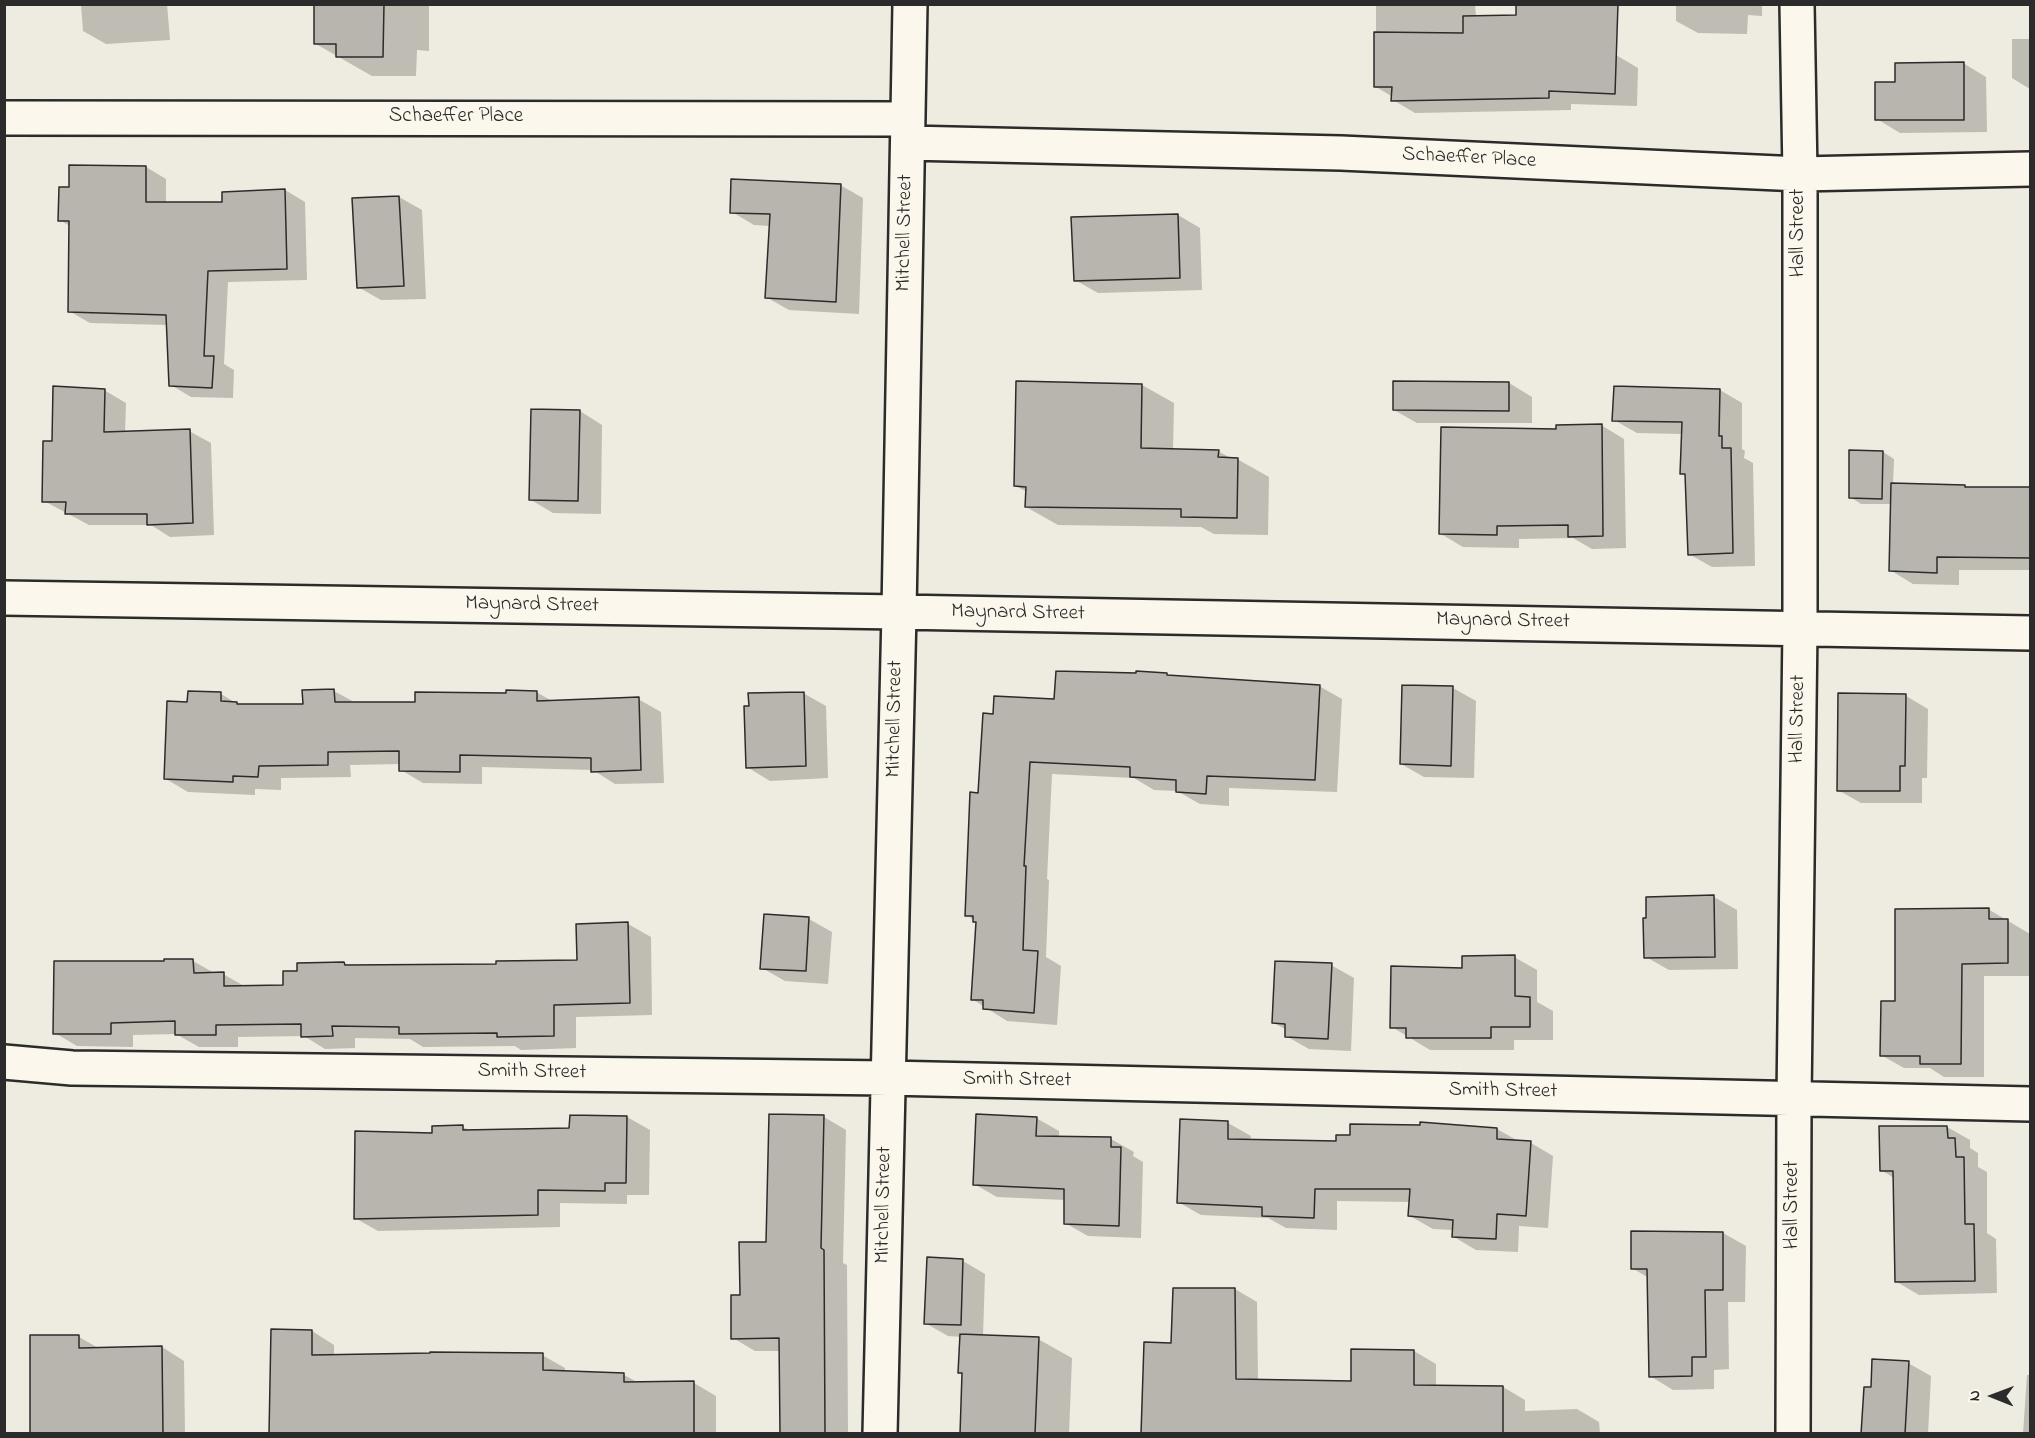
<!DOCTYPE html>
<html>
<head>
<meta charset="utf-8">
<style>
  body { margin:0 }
  #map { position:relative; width:2035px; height:1438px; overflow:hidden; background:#eeebe0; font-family:"Indie Flower",sans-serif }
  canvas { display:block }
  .frame { position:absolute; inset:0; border:6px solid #2b2b2b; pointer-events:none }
  .north { position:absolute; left:1963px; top:1366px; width:60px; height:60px; -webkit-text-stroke:4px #fbf7ec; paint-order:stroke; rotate:271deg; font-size:16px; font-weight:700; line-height:24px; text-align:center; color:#2b2b2b }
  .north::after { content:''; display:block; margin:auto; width:21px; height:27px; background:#2b2b2b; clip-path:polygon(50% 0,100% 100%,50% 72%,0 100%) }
</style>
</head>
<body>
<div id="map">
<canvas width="2035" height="1438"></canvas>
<div class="frame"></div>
<div class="north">N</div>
</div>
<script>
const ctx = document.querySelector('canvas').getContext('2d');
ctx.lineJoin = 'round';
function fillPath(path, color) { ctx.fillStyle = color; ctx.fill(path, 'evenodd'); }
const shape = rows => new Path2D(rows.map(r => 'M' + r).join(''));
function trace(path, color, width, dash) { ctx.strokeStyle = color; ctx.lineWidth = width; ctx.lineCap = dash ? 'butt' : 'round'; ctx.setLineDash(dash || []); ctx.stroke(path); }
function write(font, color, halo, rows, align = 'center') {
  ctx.font = font + ' "Indie Flower",sans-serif'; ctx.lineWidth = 6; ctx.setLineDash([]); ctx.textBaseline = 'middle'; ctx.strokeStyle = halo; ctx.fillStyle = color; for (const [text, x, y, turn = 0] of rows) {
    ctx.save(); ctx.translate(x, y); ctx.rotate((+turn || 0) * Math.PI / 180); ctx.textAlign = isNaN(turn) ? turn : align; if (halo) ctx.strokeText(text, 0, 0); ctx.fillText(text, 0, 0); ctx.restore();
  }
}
fillPath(shape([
  [81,4,167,4,170,40,106,44,83,31],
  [316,4,429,4,429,51,417,50,416,76,372,76,316,44],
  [1376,4,1475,4,1476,17,1616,55,1638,68,1637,106,1571,104,1571,110,1415,113,1393,100,1393,97,1376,87],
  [1676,4,1762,4,1762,16,1748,15,1747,34,1698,33,1676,21],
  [2012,39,2030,39,2030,89,2012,78],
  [1963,63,1986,77,1987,132,1900,133,1877,119,1897,84],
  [146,167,166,179,166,203,223,203,285,190,305,202,307,280,228,282,224,364,234,370,233,398,191,397,171,385,168,325,90,323,69,311,71,227,60,220,70,189],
  [840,185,863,198,859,314,789,310,766,297,770,226,754,225,732,212],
  [399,197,422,210,426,299,381,300,358,287],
  [1178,215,1200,228,1202,290,1098,293,1075,280],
  [1017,383,1142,385,1174,403,1173,450,1218,451,1232,459,1237,459,1269,477,1268,535,1214,534,1201,527,1058,525,1026,507,1027,492,1016,486],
  [1509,383,1532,397,1532,423,1417,423,1394,410],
  [104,390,126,403,125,433,189,431,211,443,214,535,170,537,151,525,89,525,44,501,54,443],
  [1720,390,1742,403,1742,449,1745,451,1744,458,1753,463,1755,566,1712,567,1689,554,1687,476,1681,473,1683,434,1637,433,1614,420],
  [580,411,602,425,601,514,553,513,531,500],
  [1601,425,1624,439,1626,548,1592,549,1573,538,1519,539,1519,548,1463,547,1441,534,1557,431],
  [1883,452,1894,459,1893,485,1965,486,1968,489,2030,488,2030,570,1959,570,1959,585,1913,584,1890,570,1892,504,1861,504,1850,497],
  [1167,674,1171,677,1319,686,1342,699,1337,792,1229,788,1229,806,1200,804,1177,791,1154,790,1134,778,1052,774,1047,879,1049,880,1046,957,1061,966,1057,1025,1007,1021,972,999,977,923,967,915,979,794,995,716],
  [1453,688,1476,701,1474,778,1424,777,1401,764],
  [334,691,356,703,416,703,536,692,554,702,638,699,661,712,664,783,615,784,593,770,482,767,482,784,423,783,401,770,401,764,350,765,351,777,281,778,281,790,255,789,255,795,188,792,166,779,189,704,221,694,241,706,304,705],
  [803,693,826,706,828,778,770,781,747,767],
  [1906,696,1928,709,1927,778,1922,778,1922,803,1861,803,1838,790],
  [1714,897,1737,910,1738,969,1669,970,1646,957],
  [1988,909,2030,934,2030,976,1984,976,1984,1077,1944,1077,1930,1068,1904,1068,1881,1055],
  [809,919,832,932,828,984,785,981,762,968],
  [628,924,651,937,652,1015,576,1017,576,1048,521,1050,515,1046,423,1047,410,1039,355,1038,355,1048,325,1049,304,1036,238,1037,238,1047,199,1047,176,1034,133,1035,133,1047,77,1046,55,1033,166,963,193,961,216,974,223,974,246,987,285,987,298,972,344,964,349,967,498,965,579,962],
  [1514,957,1537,970,1537,1002,1553,1011,1553,1040,1514,1040,1514,1050,1430,1050,1392,1027,1464,969],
  [1331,965,1354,978,1351,1051,1309,1049,1286,1036,1287,1030,1274,1023],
  [627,1117,650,1130,649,1195,627,1195,627,1204,560,1203,560,1227,378,1231,355,1218,433,1134,463,1127,471,1131,571,1129],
  [824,1117,846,1130,843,1263,847,1265,848,1434,781,1434,781,1351,755,1351,733,1338,742,1296],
  [1036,1118,1059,1131,1059,1138,1111,1139,1134,1152,1133,1156,1143,1162,1141,1238,1088,1236,1065,1223,1065,1200,997,1197,974,1184],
  [1228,1123,1251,1136,1250,1141,1337,1143,1421,1127,1422,1124,1497,1129,1520,1142,1531,1143,1553,1156,1548,1228,1519,1226,1518,1252,1476,1250,1454,1237,1454,1230,1433,1229,1410,1216,1411,1202,1337,1201,1337,1230,1286,1228,1268,1218,1201,1215,1178,1202],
  [1947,1127,1970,1140,1970,1148,1978,1153,1978,1167,1987,1172,1987,1233,1996,1239,1997,1293,1919,1295,1897,1282,1894,1178,1881,1170],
  [1633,1232,1723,1233,1746,1246,1745,1302,1728,1302,1729,1369,1714,1370,1714,1389,1673,1390,1650,1376,1649,1278,1632,1268],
  [963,1261,985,1274,983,1336,1038,1339,1072,1358,1069,1434,962,1434,964,1374,960,1372,962,1337,948,1336,925,1323],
  [1235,1289,1257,1302,1258,1381,1353,1383,1353,1351,1414,1351,1436,1364,1436,1387,1503,1387,1525,1400,1525,1411,1577,1409,1599,1422,1600,1434,1143,1434,1173,1345],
  [312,1331,334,1345,334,1356,542,1355,565,1368,565,1372,624,1375,639,1383,694,1383,716,1396,716,1434,270,1434],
  [79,1337,100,1349,162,1347,184,1361,185,1434,32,1434],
  [1908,1363,1931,1376,1928,1434,1863,1434,1873,1388],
  [2027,1375,2030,1375,2030,1434,2023,1434]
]), '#0003');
const building = shape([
  [314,4,384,4,383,57,336,57,336,44,314,44,314,4],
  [1516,4,1618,4,1615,94,1549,91,1549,98,1391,101,1392,87,1374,87,1374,32,1463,33,1463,16,1516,15,1516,4],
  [1964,62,1964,120,1875,120,1875,82,1895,82,1895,63,1964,62],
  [69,165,146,166,146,202,222,202,222,192,285,189,287,269,208,271,204,356,214,356,212,388,169,386,166,315,68,312,69,221,58,221,59,187,69,187,69,165],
  [731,179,841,184,836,302,765,298,770,214,730,213,731,179],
  [399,196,404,286,357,288,352,198,399,196],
  [1178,214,1180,278,1074,281,1071,217,1178,214],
  [1016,381,1142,384,1141,448,1219,450,1218,457,1238,458,1237,518,1181,517,1181,509,1025,507,1026,487,1014,486,1016,381],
  [1393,381,1509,382,1509,411,1393,410,1393,381],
  [53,386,105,389,104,432,190,429,193,523,147,525,147,514,65,514,66,502,42,502,43,441,52,441,53,386],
  [1614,386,1720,389,1719,436,1722,436,1722,448,1731,448,1733,553,1688,555,1685,474,1680,474,1682,422,1612,421,1614,386],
  [531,409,580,410,578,501,529,500,531,409],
  [1602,424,1603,536,1568,537,1568,525,1497,526,1497,535,1439,534,1441,427,1556,429,1556,425,1602,424],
  [1849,450,1883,451,1882,499,1849,498,1849,450],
  [1891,483,1965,485,1965,487,2031,487,2031,558,1937,557,1937,573,1889,571,1891,483],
  [1056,671,1136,673,1136,671,1167,673,1167,675,1320,685,1315,780,1207,776,1206,794,1176,792,1176,780,1130,777,1130,767,1030,762,1024,866,1026,866,1023,950,1038,951,1034,1013,983,1009,983,1000,971,1000,976,922,973,922,973,916,965,916,970,792,978,793,983,713,993,714,994,696,1054,699,1056,671],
  [1402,685,1453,686,1451,766,1400,764,1402,685],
  [334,689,335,702,415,702,415,692,506,693,506,690,537,691,537,701,639,697,641,770,591,772,591,758,460,755,460,772,399,771,399,751,328,752,328,765,259,766,258,777,233,776,233,782,164,779,167,701,187,702,188,691,221,692,221,701,237,702,237,704,303,704,302,690,334,689],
  [804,692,806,766,746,768,744,706,749,706,748,693,804,692],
  [1838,693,1906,694,1905,766,1900,766,1900,791,1837,791,1838,693],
  [1714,895,1715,957,1644,958,1643,918,1646,918,1646,897,1714,895],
  [1989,908,1989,919,2008,919,2008,963,1962,964,1961,1064,1920,1064,1920,1056,1880,1056,1881,1001,1895,1001,1895,909,1989,908],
  [764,914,809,917,806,971,760,969,764,914],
  [628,922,630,1003,554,1005,554,1036,497,1037,497,1033,399,1034,399,1027,332,1026,333,1036,301,1037,301,1024,216,1025,216,1035,175,1035,175,1021,111,1023,111,1034,53,1034,54,961,164,961,164,959,193,959,194,973,224,972,224,986,283,985,283,971,297,971,297,963,344,962,345,965,496,964,496,961,577,960,576,924,628,922],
  [1515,955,1515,996,1530,997,1530,1027,1491,1027,1491,1038,1406,1038,1406,1028,1390,1028,1391,966,1462,968,1462,956,1515,955],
  [1275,961,1332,963,1328,1039,1285,1037,1285,1024,1272,1023,1275,961],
  [769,1114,824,1115,821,1248,824,1250,825,1434,780,1434,779,1338,731,1339,731,1295,740,1295,739,1242,766,1242,769,1114],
  [976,1114,1037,1117,1036,1136,1111,1137,1111,1147,1121,1147,1119,1226,1064,1224,1064,1189,973,1185,976,1114],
  [570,1115,627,1116,626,1183,605,1183,605,1191,538,1190,538,1215,354,1219,355,1131,432,1133,432,1126,463,1125,463,1130,569,1128,570,1115],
  [1180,1119,1228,1121,1228,1139,1336,1141,1336,1135,1350,1135,1350,1124,1420,1125,1420,1122,1497,1128,1497,1139,1531,1141,1526,1216,1497,1214,1496,1239,1452,1237,1453,1220,1408,1216,1410,1189,1315,1189,1314,1218,1262,1216,1262,1207,1177,1203,1180,1119],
  [1879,1126,1947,1126,1948,1138,1955,1138,1956,1157,1964,1157,1965,1224,1974,1224,1975,1281,1895,1282,1893,1171,1880,1171,1879,1126],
  [1631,1231,1723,1232,1723,1290,1705,1290,1706,1357,1692,1357,1692,1376,1649,1377,1647,1269,1631,1269,1631,1231],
  [927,1257,963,1259,961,1325,924,1324,927,1257],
  [1173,1288,1235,1288,1236,1379,1351,1381,1351,1349,1414,1350,1414,1385,1503,1386,1503,1434,1141,1434,1144,1342,1171,1343,1173,1288],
  [271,1329,312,1330,312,1355,430,1353,430,1352,543,1353,543,1370,624,1373,624,1382,694,1381,694,1434,269,1434,271,1329],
  [960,1334,1039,1337,1035,1434,960,1434,962,1373,958,1373,960,1334],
  [30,1335,79,1335,79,1348,162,1346,163,1434,30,1434,30,1335],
  [1872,1359,1909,1361,1905,1434,1861,1434,1864,1387,1871,1387,1872,1359]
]);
fillPath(building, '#b8b5ae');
trace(building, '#2b2b2b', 1.5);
const minor = shape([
  [4,118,908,119],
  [908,143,1341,153,1800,174,2030,169],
  [4,598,899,612,2030,633],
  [4,1062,72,1068,888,1078,2030,1104],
  [880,1434,899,612,910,4],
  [1793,1434,1794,1099,1800,628,1800,174,1797,4]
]);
trace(minor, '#2b2b2b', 38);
trace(minor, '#fbf7ec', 33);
write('21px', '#2b2b2b', '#fbf7ec', [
  ["Schaeffer Place",456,118],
  ["Schaeffer Place",1469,159,3],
  ["Mitchell Street",906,233,-89],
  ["Hall Street",1800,233,-90],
  ["Maynard Street",532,606,1],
  ["Maynard Street",1018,614,1],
  ["Maynard Street",1503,622,1],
  ["Mitchell Street",896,719,-89],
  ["Hall Street",1799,719,-89],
  ["Smith Street",532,1073,1],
  ["Smith Street",1017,1081,1],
  ["Smith Street",1503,1092,1],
  ["Mitchell Street",885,1205,-89],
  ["Hall Street",1794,1205,-90]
]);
</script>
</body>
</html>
